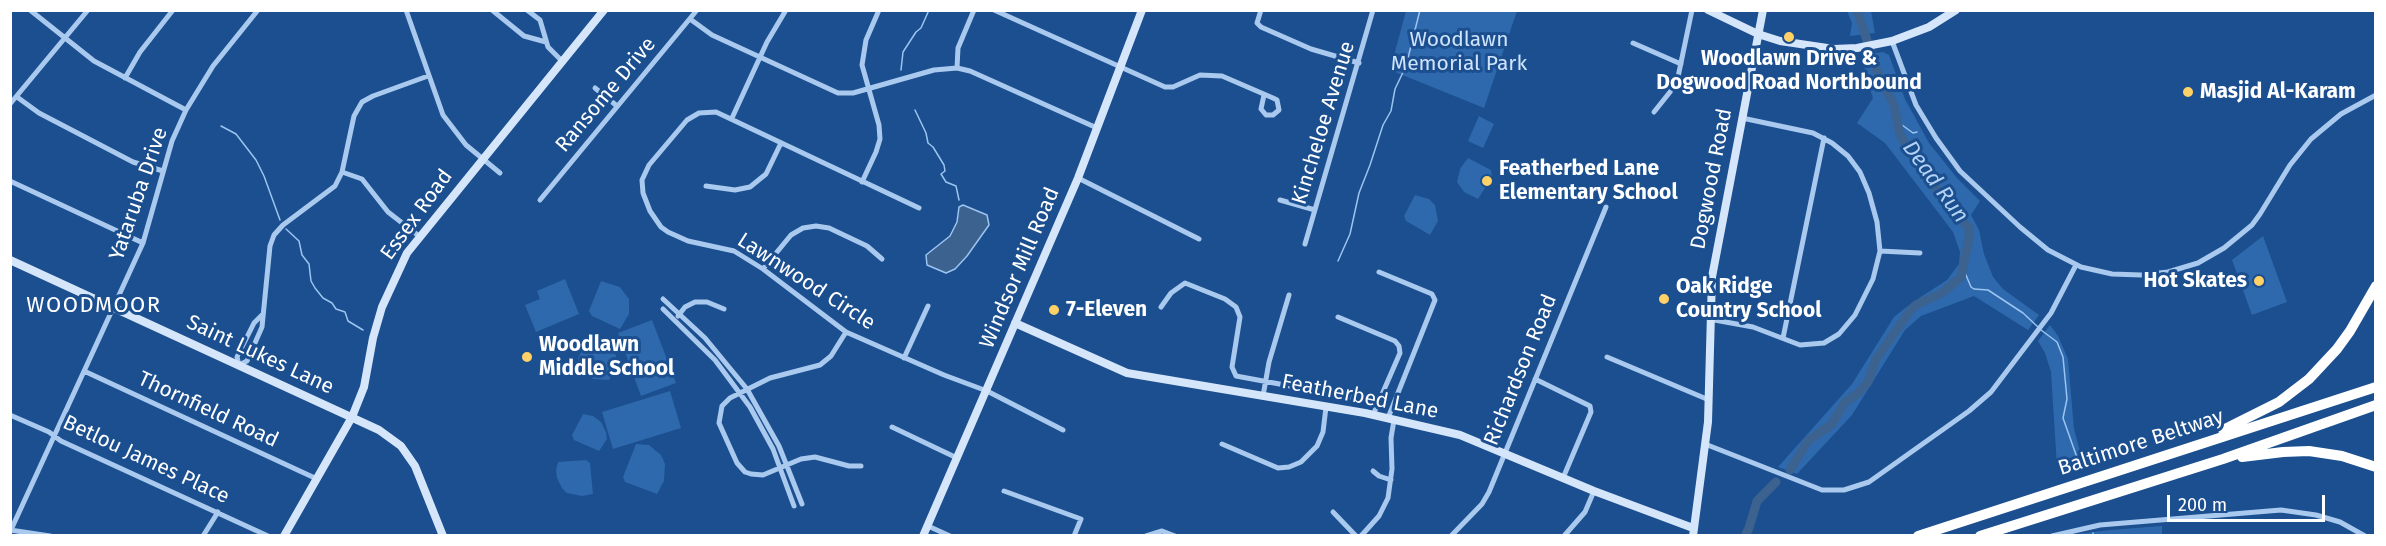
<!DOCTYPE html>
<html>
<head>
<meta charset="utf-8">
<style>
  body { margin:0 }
  #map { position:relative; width:2386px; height:546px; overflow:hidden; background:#1b4f8f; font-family:"Fira Sans",sans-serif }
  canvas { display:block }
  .frame { position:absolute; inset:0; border:12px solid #fff; pointer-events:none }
  .scale { position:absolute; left:2167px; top:495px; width:158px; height:27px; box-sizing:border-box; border:3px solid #fff; border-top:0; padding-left:8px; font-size:18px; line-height:21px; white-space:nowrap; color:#fff; -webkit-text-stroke:4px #1b4f8f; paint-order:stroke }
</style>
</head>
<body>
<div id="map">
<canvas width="2386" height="546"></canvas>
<div class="frame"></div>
<div class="scale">200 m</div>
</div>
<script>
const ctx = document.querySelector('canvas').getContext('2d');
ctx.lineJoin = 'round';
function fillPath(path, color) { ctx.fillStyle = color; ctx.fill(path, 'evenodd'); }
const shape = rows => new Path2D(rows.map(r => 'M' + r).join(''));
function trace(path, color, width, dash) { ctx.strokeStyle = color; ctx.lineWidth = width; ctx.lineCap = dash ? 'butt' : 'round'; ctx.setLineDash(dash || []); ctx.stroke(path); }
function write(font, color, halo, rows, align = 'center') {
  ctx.font = font + ' "Fira Sans",sans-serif'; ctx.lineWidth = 6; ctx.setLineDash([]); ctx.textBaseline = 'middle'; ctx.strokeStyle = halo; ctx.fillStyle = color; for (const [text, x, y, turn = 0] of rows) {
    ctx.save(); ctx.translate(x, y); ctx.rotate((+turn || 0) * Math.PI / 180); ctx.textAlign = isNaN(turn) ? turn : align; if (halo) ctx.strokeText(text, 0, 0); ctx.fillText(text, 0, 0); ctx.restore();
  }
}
fillPath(shape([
  [1406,11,1517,11,1484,108,1390,70],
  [1847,11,1871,11,1875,33,1850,36,1852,23],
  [1883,52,1889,55,1905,99,1929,143,1957,178,1980,201,1971,215,1979,230,1984,254,1993,277,2003,289,2039,315,2028,330,1974,296,1921,316,1905,330,1852,415,1797,474,1778,467,1852,384,1894,317,1913,302,1947,280,1959,264,1960,252,1953,232,1885,143,1857,123,1873,98,1864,72,1866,61,1864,55],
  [1479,116,1494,124,1483,148,1468,141],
  [1468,158,1491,170,1492,177,1478,199,1464,192,1457,182,1460,169],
  [1415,195,1429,199,1435,205,1438,221,1430,235,1406,221,1404,216],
  [2263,236,2287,302,2252,315,2232,260],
  [565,279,579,314,536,332,525,305,540,299,537,291],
  [601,281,620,287,629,299,629,314,620,329,592,316,589,311],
  [652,320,676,383,641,396,618,333],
  [2050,325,2058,336,2068,359,2074,429,2082,459,2057,467,2051,372,2045,353,2038,341],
  [591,335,602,338,613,348,616,356,617,364,609,380,593,379,580,368,578,358],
  [670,391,681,428,613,449,602,412],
  [583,414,593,416,601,422,606,432,607,439,599,451,574,440,572,435],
  [636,444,649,445,661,455,665,464,664,481,657,494,625,482,623,477],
  [586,460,590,463,593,494,582,496,567,493,562,488,557,478,556,470,558,462],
  [2162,526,2162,535,2069,535,2110,530]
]), '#2e69ad');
const water = shape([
  [963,205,987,215,989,225,967,256,955,269,946,273,927,265,926,255,950,236,957,222,959,207,963,205]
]);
fillPath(water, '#3c6290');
trace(water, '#9cc4f0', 1.5);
trace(shape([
  [901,70,903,52,916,32,921,28,929,10],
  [915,110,926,133,928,143,933,147,944,165,945,171,941,174,946,182,956,186,959,200],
  [1898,122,1913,133,1917,132],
  [221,126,236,134,256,160,264,176,280,220],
  [286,229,299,241,302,255,309,264,311,281,315,288,323,298,332,303,336,309,345,312,348,321,363,330],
  [1338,261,1350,234,1359,193,1370,165,1383,125,1391,111,1395,89,1406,66,1420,10],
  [1963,268,1971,287,1974,289,1988,290,2023,313,2038,327],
  [2041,330,2057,342,2063,357,2067,399,2063,418,2080,466],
  [2093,533,2094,536]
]), '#9cc4f0', 1.5);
trace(shape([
  [1790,470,1808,441,1832,424,1845,402,1857,394,1868,382,1876,359,1910,311,1916,305,1942,293,1961,277,1969,238,1969,228,1941,197,1923,163,1912,155,1900,135,1894,105,1878,74,1857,10],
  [1745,536,1749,528,1757,501,1776,482]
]), '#3c6290', 9);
trace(shape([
  [30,10,94,61,186,110],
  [406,10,443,115,466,145,500,173],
  [492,10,524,36,546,42],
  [527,10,540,20,548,47,562,61],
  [994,10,1165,87,1173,87,1200,75,1222,76,1273,98,1277,100,1279,110,1273,115,1266,115,1261,109,1264,95],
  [1261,10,1257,23,1261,27,1311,49,1359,63],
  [690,19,712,35,838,93,853,93,934,70,957,68,970,71,1097,128],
  [1892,41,1916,105,1936,138,1960,171,2020,227,2048,250,2081,267,2112,274,2141,275,2168,272,2198,263,2224,248,2252,225,2260,214,2290,165,2311,139,2341,114,2376,95],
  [1633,43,1681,64],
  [957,68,958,48,974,10],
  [125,78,140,52,173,10],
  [595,88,617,106],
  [17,97,39,113,133,162,163,171],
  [10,104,88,10],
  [1654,112,1670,92,1678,77,1692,10],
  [732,118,767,42,786,10],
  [342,172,362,179,388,212,419,236],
  [1078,178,1199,239],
  [10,181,143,243],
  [862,182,876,152,880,139,879,125,862,65,866,40,879,10],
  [706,186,735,190,750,187,766,174,781,143],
  [540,200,697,10],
  [1280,200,1315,210],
  [919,208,716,112,699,113,687,120,649,165,642,180,643,193,650,211,661,227,668,232,688,241,734,251,763,269,846,332,944,375,987,391,1063,430],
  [1305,244,1373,10],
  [1880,251,1920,253],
  [763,269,791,235,803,228,816,226,829,228,867,246,882,259],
  [1379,272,1432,294,1435,300,1388,418],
  [663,299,705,338,747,389,779,446,802,504],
  [1161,307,1171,293,1185,283,1225,299,1236,307,1240,317,1232,367,1236,376,1377,402],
  [663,309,715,360,750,407,773,449,794,506],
  [262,315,254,323,237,357,239,365,247,361,262,327,270,246,274,235,283,225,335,186,342,172,354,116,362,102,373,96,428,76],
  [678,316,685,307,695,302,707,302,724,309],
  [1338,317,1395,341,1399,346,1400,353,1373,415],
  [1709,319,1753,327,1800,345,1824,343,1839,334,1855,315,1873,279,1880,251,1877,222,1869,193,1860,172,1848,156,1832,143,1813,133,1742,118],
  [846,332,831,356,820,365,770,378,730,398,722,406,719,423,737,463,745,472,751,474,763,475,801,459,815,457,849,466,861,466],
  [1783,338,1824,138],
  [1607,357,1709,400],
  [904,358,928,306],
  [84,371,317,479],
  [1535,379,1590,406,1591,412,1563,478],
  [1263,396,1269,362,1289,295],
  [10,415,49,432,61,441,268,536],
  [892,427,957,458],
  [1222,444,1278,468,1289,467,1301,462,1317,446,1323,432,1326,407],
  [1705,444,1822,490,1844,490,1869,482,1969,411,1991,392,2051,313,2076,265],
  [1373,471,1379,476,1391,480],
  [1004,491,1081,519,1074,536],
  [1333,512,1356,536],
  [928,526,950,536],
  [10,530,50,536],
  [10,532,143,243,172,141,186,110,213,66,258,10],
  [203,536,218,512],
  [1146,536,1162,531,1175,536],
  [1361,536,1379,516,1388,498,1392,469,1391,438,1394,420],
  [1451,536,1482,504,1489,492,1606,207],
  [1564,536,1585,512,1594,491],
  [2052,536,2100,525,2281,510,2316,515,2340,522,2365,536]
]), '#a9c9ee', 5);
trace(shape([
  [1708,10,1758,34,1780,41,1834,49,1857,48,1892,41,1929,27,1956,10],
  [10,260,379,430,401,446,415,466,443,536],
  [1015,323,1127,373,1365,413,1460,435,1594,491,1693,528],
  [284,536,352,417,364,387,373,338,382,307,407,253,604,10],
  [923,536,1078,178,1142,10],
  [1693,536,1708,422,1712,277,1763,10]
]), '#d6e6fa', 8);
trace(shape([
  [2223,430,2279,402,2309,379,2337,349,2350,331,2376,286],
  [2242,457,2283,452,2309,451,2342,456,2376,467],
  [1918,536,2376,387],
  [1980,536,2223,459,2376,405]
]), '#fff', 10);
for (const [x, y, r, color] of [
  [1789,37,6,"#ffd166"],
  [2188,92,6,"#ffd166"],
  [1487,181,6,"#ffd166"],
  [2259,281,6,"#ffd166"],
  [1664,299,6,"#ffd166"],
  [1054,310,6,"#ffd166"],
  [527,357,6,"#ffd166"]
]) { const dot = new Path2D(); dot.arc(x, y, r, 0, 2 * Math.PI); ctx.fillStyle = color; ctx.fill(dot); trace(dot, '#1b4f8f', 2); }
write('21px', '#cfe3fa', '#1b4f8f', [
  ["Woodlawn",1459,40],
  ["Memorial Park",1459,64]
]);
write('bold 21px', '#fff', '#1b4f8f', [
  ["Woodlawn Drive &",1789,59,"center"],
  ["Dogwood Road Northbound",1789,83,"center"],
  ["Masjid Al-Karam",2200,92],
  ["Featherbed Lane",1499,169],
  ["Elementary School",1499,193],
  ["Hot Skates",2247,281,"right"],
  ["Oak Ridge",1676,287],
  ["Country School",1676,311],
  ["7-Eleven",1066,310],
  ["Woodlawn",539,345],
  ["Middle School",539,369]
], 'left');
write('21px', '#fff', '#1b4f8f', [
  ["Ransome Drive",606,95,-50],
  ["Kincheloe Avenue",1324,123,-73],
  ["Dogwood Road",1712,179,-79],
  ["Yataruba Drive",139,194,-71],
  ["Essex Road",417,215,-54],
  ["Windsor Mill Road",1020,268,-67],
  ["Lawnwood Circle",806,282,33],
  ["Saint Lukes Lane",260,355,25],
  ["Richardson Road",1521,370,-68],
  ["Featherbed Lane",1360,397,11],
  ["Thornfield Road",208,410,25],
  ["Baltimore Beltway",2141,443,-18],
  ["Betlou James Place",146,460,25]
]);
write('italic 22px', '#b5d3f5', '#1b4f8f', [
  ["Dead Run",1935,182,54]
]);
ctx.letterSpacing = '1.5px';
write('22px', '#fff', '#1b4f8f', [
  ["WOODMOOR",94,306]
]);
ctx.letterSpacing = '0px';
</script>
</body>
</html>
